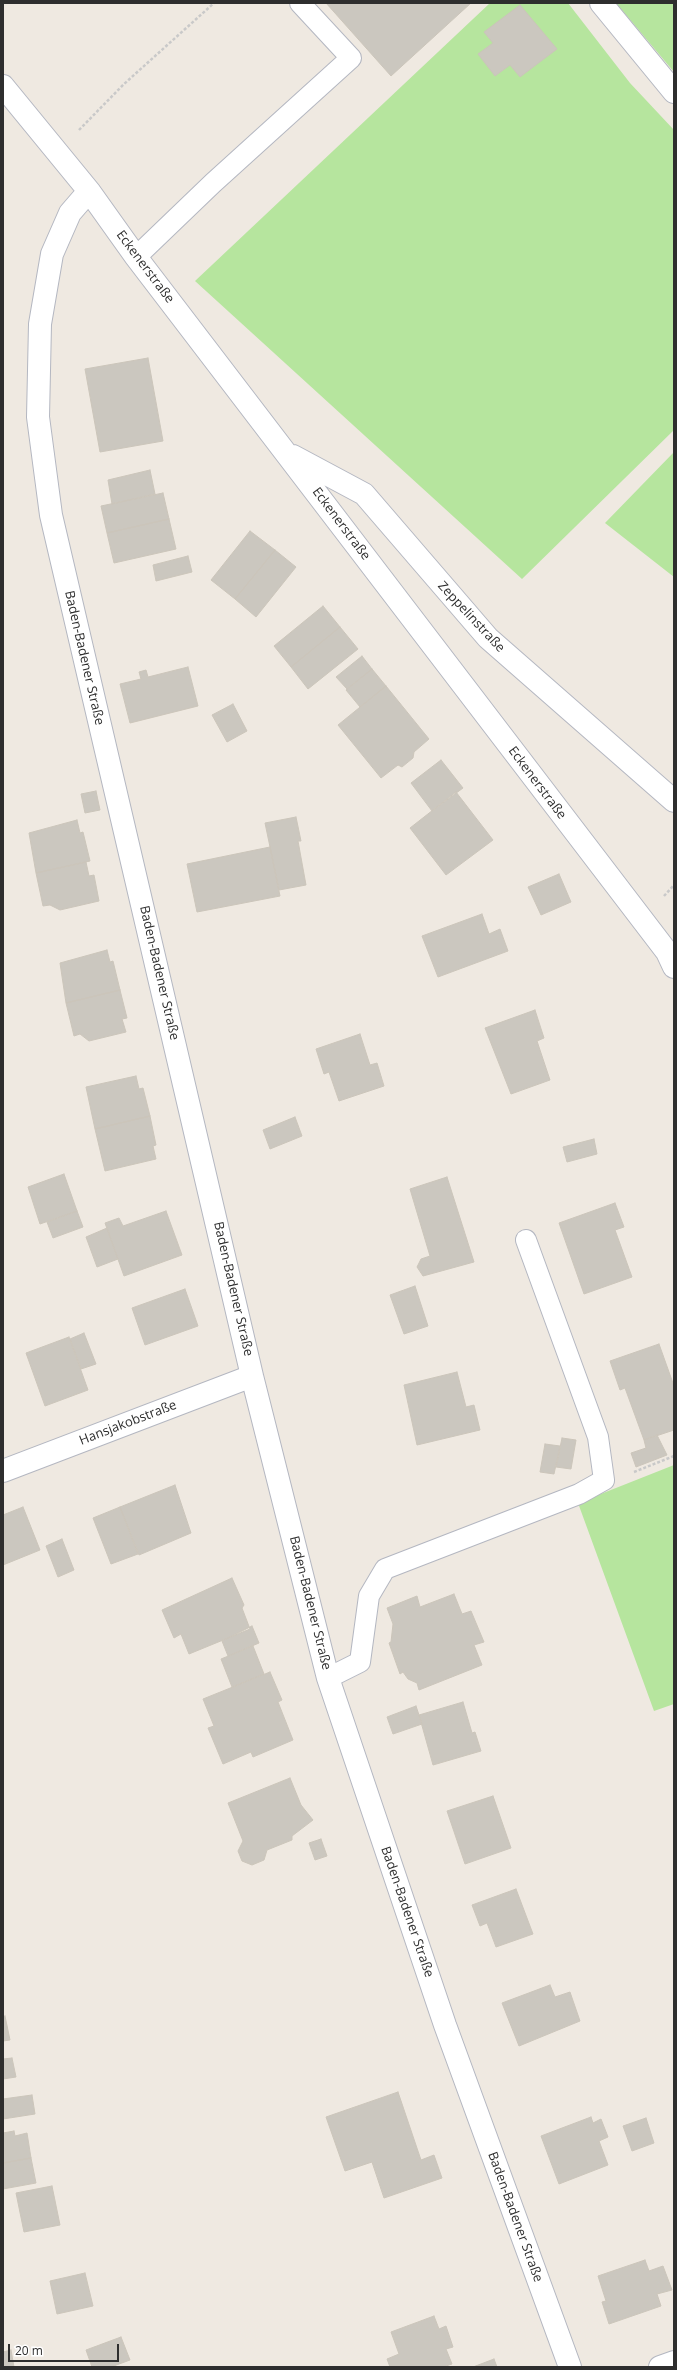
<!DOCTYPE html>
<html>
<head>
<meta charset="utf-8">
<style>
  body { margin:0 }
  #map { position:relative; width:677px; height:2370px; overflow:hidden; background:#efe9e1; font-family:"Open Sans",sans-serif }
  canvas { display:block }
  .frame { position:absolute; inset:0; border:4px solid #2e2e2e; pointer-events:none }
  .scale { position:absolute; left:8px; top:2344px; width:111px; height:18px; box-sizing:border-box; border:2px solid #2e2e2e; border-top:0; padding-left:5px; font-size:12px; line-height:14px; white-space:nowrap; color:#2e2e2e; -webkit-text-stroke:3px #fff; paint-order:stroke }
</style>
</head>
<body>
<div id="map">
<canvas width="677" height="2370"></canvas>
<div class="frame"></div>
<div class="scale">20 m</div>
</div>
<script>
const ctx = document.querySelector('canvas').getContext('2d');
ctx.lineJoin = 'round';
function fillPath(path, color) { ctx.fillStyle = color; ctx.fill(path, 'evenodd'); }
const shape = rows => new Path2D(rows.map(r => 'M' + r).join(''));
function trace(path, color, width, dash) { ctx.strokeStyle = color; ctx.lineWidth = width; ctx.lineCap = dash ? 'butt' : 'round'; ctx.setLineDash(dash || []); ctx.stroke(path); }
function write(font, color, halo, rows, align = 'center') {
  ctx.font = font + ' "Open Sans",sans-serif'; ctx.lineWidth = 3; ctx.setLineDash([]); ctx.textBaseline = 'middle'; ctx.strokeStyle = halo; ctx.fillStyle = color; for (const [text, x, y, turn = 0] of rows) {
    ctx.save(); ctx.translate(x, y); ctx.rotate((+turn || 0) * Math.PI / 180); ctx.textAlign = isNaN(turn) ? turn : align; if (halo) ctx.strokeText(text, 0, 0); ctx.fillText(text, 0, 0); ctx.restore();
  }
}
fillPath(shape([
  [490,3,568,3,630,83,674,130,674,430,522,579,195,281],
  [616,3,674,3,674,72],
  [674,452,674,577,605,523],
  [674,1465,674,1704,654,1711,578,1503]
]), '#b6e59e');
const building = shape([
  [326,3,471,3,391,76,326,3],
  [520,5,557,49,520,77,510,65,495,76,478,54,493,43,484,32,520,5],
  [148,358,163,441,100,452,85,369,148,358],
  [150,470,155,494,112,504,108,480,150,470],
  [163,493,169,519,107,533,101,506,163,493],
  [169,519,176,549,114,563,107,533,169,519],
  [250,531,275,550,235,599,211,580,250,531],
  [275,550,296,567,256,617,235,599,275,550],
  [188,556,192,572,156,581,153,565,188,556],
  [323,606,340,627,291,667,274,646,323,606],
  [340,627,358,649,308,689,291,667,340,627],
  [362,656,372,669,347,689,336,677,362,656],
  [188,667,198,706,130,723,120,684,141,679,139,672,146,670,148,677,188,667],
  [372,669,386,686,360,707,346,690,372,669],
  [386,686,429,739,414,752,413,758,402,767,398,765,381,778,338,725,386,686],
  [233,704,247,731,227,742,212,715,233,704],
  [441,760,463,788,432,811,411,783,441,760],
  [96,791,100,810,85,813,81,794,96,791],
  [456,792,493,840,446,875,410,828,456,792],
  [296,817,301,841,298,841,306,885,279,890,265,823,296,817],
  [77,820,80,833,83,832,90,861,36,873,29,833,77,820],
  [270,847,280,896,197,912,187,864,270,847],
  [86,862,89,876,94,875,99,901,60,910,50,905,43,906,36,873,86,862],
  [559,874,571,902,541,915,528,887,559,874],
  [482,914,489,934,500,929,508,951,438,977,422,936,482,914],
  [107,950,110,962,113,961,120,990,66,1003,60,963,107,950],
  [120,990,127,1018,122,1019,126,1032,89,1041,80,1034,74,1036,66,1003,120,990],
  [535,1010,544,1038,537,1041,550,1080,511,1094,485,1028,535,1010],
  [360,1034,370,1065,377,1063,384,1086,339,1101,329,1072,324,1074,316,1049,360,1034],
  [136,1076,139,1089,143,1088,150,1116,95,1129,86,1087,136,1076],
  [150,1116,156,1145,153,1146,156,1159,105,1171,95,1129,150,1116],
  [295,1117,302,1136,270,1149,263,1130,295,1117],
  [594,1139,597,1154,567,1162,563,1147,594,1139],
  [64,1174,77,1211,40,1224,28,1187,64,1174],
  [447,1177,474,1262,423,1276,417,1267,421,1259,430,1256,410,1189,447,1177],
  [615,1203,624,1227,615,1230,632,1277,584,1294,559,1223,615,1203],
  [77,1211,83,1227,53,1238,47,1222,77,1211],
  [166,1211,182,1255,124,1276,105,1223,119,1218,123,1226,166,1211],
  [107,1228,118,1259,97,1267,86,1237,107,1228],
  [415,1286,428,1326,404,1334,390,1295,415,1286],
  [185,1289,198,1326,145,1345,132,1308,185,1289],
  [84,1333,96,1364,81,1369,70,1339,84,1333],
  [69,1337,88,1390,45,1406,26,1353,69,1337],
  [659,1344,674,1386,674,1430,644,1440,625,1388,620,1390,610,1361,659,1344],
  [457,1372,466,1407,474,1405,480,1430,417,1445,404,1385,457,1372],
  [657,1435,667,1455,636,1467,631,1453,646,1448,644,1440,657,1435],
  [562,1438,576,1440,571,1469,556,1467,562,1438],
  [545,1444,560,1446,554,1474,540,1472,545,1444],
  [175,1485,191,1533,139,1555,120,1507,175,1485],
  [23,1507,40,1550,3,1565,3,1515,23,1507],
  [120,1507,138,1554,111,1564,93,1518,120,1507],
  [62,1539,74,1570,58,1577,46,1546,62,1539],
  [232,1578,244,1605,242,1608,250,1629,189,1654,181,1634,174,1638,162,1610,232,1578],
  [454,1594,462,1614,471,1611,484,1642,474,1645,482,1665,419,1690,417,1683,408,1679,403,1672,400,1674,389,1643,391,1642,393,1624,387,1608,417,1596,420,1607,454,1594],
  [252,1626,259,1643,228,1656,222,1641,252,1626],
  [253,1646,264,1674,232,1687,221,1659,253,1646],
  [270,1672,282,1700,278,1702,293,1740,253,1757,251,1752,223,1764,208,1728,214,1726,203,1699,270,1672],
  [463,1702,472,1733,475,1732,481,1751,433,1765,419,1715,463,1702],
  [416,1706,422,1724,393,1734,387,1717,416,1706],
  [290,1778,301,1805,313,1820,292,1836,292,1840,267,1850,264,1860,252,1865,242,1861,238,1851,243,1841,228,1803,290,1778],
  [493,1796,511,1848,465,1864,447,1811,493,1796],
  [321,1839,327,1856,315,1860,309,1843,321,1839],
  [516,1889,533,1934,496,1947,487,1923,480,1926,472,1905,516,1889],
  [550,1985,555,1997,570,1992,580,2021,519,2046,502,2003,550,1985],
  [5,2016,10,2040,3,2041,3,2017,5,2016],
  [12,2058,16,2077,3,2079,3,2059,12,2058],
  [398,2092,421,2160,434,2155,442,2178,384,2198,372,2162,345,2171,326,2117,398,2092],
  [32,2095,35,2114,3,2119,3,2099,32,2095],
  [591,2117,593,2123,601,2119,608,2137,599,2141,608,2165,559,2184,541,2136,591,2117],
  [646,2118,654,2143,632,2151,623,2126,646,2118],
  [14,2131,15,2136,27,2133,31,2158,3,2163,3,2133,14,2131],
  [31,2158,36,2183,3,2189,3,2163,31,2158],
  [52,2186,60,2225,24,2232,16,2193,52,2186],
  [645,2260,649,2271,663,2266,672,2290,657,2294,661,2306,609,2324,602,2302,606,2301,598,2276,645,2260],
  [85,2273,93,2306,57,2314,50,2281,85,2273],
  [434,2316,439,2329,446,2326,453,2347,446,2349,452,2364,443,2367,390,2367,387,2359,399,2354,391,2332,434,2316],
  [121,2337,130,2360,111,2367,92,2367,86,2350,121,2337],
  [11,2350,14,2367,3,2367,3,2352,11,2350],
  [494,2359,497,2367,473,2367,494,2359]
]);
fillPath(building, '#cbc7bf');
trace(building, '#cbc5ba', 1);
const service = shape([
  [136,257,213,183,351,58,300,3],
  [328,1678,360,1662,369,1596,385,1569,579,1494,604,1480,598,1437,526,1240]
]);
const minor = shape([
  [601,3,674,92],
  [3,86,89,191,136,257,667,952,674,967],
  [89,191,70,213,52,254,40,324,38,417,51,515,252,1376,328,1678,445,2025,570,2367],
  [293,456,364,494,488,638,674,801],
  [3,1471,252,1376],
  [660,2367,674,2362]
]);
trace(service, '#b4b7c1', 22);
trace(minor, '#b4b7c1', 24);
trace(shape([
  [79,130,124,84,214,3],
  [664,896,674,885],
  [634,1472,674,1456]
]), '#c9c9c9', 2.5, [3, 2]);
trace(service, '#fff', 20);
trace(minor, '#fff', 22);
write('13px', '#2e2e2e', '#fff', [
  ["Eckenerstraße",145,267,53],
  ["Eckenerstraße",341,524,53],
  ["Zeppelinstraße",471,617,47],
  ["Baden-Badener Straße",84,658,77],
  ["Eckenerstraße",537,783,53],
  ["Baden-Badener Straße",159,973,77],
  ["Baden-Badener Straße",233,1289,77],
  ["Hansjakobstraße",128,1423,-21],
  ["Baden-Badener Straße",310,1603,76],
  ["Baden-Badener Straße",407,1912,71],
  ["Baden-Badener Straße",515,2217,70]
]);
</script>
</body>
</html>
